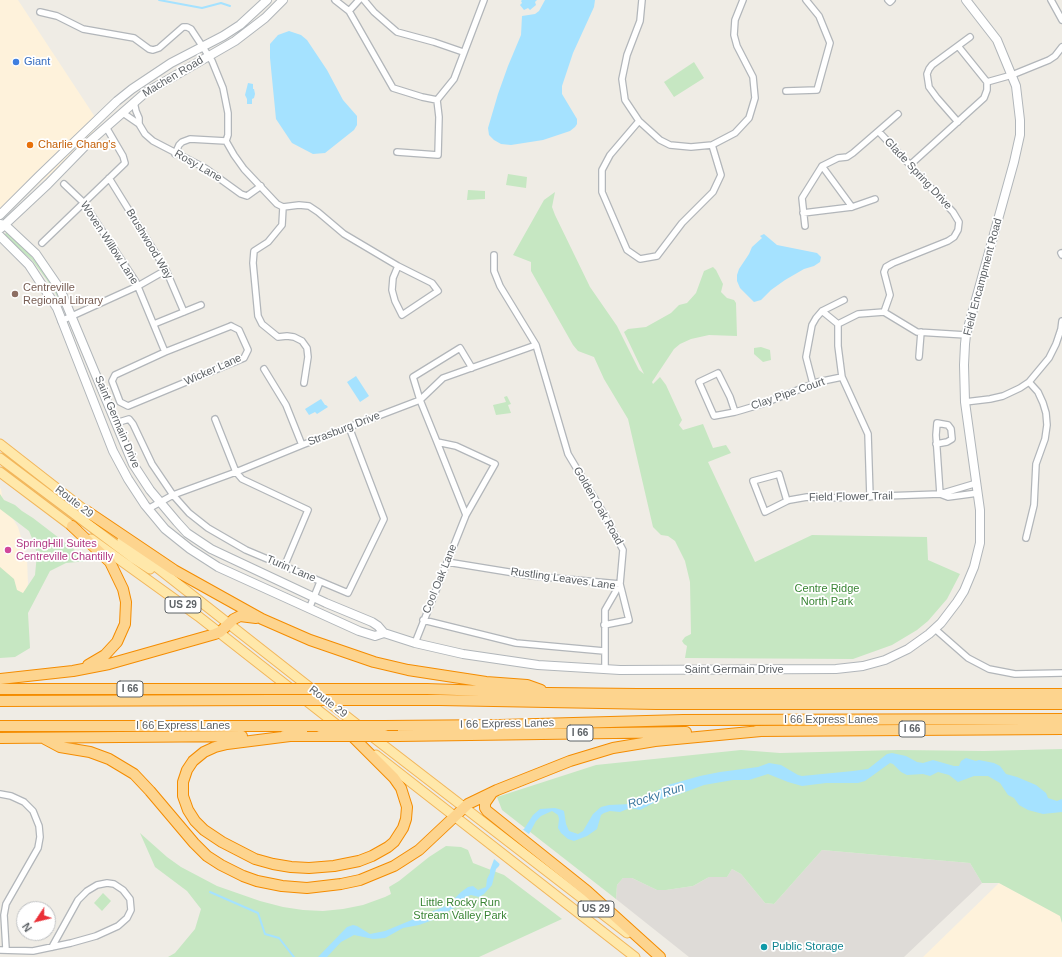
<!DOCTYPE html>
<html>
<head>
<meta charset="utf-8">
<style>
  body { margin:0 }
  #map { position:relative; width:1062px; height:957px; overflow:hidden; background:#efece5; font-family:Helvetica,sans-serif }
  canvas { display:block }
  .north { position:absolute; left:16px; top:901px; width:40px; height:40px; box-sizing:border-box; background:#fff; border:1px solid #bec0c2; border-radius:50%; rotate:235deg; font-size:11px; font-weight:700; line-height:16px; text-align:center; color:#5d6266 }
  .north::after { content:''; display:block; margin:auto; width:14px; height:18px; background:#ea3037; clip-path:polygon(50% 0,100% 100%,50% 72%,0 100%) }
</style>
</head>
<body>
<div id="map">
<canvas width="1062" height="957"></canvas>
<div class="north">N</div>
</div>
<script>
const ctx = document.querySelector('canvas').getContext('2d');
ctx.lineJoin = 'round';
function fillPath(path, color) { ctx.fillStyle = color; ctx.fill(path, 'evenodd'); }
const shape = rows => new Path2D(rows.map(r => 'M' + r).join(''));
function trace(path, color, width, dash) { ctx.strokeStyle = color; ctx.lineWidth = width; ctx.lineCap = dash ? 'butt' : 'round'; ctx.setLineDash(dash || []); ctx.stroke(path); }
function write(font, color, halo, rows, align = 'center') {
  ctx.font = font + ' Helvetica,sans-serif'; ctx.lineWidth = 3.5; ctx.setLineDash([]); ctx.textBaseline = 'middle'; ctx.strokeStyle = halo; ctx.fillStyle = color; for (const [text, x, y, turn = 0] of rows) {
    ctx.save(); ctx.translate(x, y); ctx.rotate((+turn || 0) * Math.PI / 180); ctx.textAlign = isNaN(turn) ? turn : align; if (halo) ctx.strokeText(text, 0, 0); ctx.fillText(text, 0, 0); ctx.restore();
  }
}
fillPath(shape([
  [0,0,18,0,95,117,94,138,0,216],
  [0,488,1,489,3,503,18,527,27,558,28,584,21,603,0,586],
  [999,883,1061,916,1062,924,1062,957,923,957]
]), '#fef2db');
fillPath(shape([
  [822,850,970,863,982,883,904,957,689,957,616,899,617,885,623,878,632,878,657,890,666,890,693,886,709,877,727,877,732,869,741,874,765,903,774,904]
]), '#dedbd7');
fillPath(shape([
  [694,62,704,78,674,97,664,82],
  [508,174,527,177,526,188,506,185],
  [468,190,485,191,485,199,467,200],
  [555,192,552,207,555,215,590,287,617,326,639,370,644,374,624,332,628,329,646,327,671,313,679,305,687,303,696,293,704,271,713,267,716,270,723,284,721,292,727,298,734,300,736,303,737,336,709,335,691,339,680,344,674,349,652,382,653,384,660,377,666,385,682,420,679,425,683,430,703,424,713,448,726,445,731,453,708,462,755,562,812,535,927,537,928,560,960,574,947,599,928,621,917,630,892,645,853,659,685,658,687,646,684,644,682,641,685,637,691,634,690,582,685,561,675,541,668,536,661,535,653,527,628,419,604,379,594,357,578,351,573,345,531,271,531,262,513,255,544,200],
  [7,232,26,250,43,270,60,297,64,309,52,287,32,260,7,239,4,235],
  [761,347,770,350,771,360,763,362,754,354,754,348],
  [507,396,511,404,508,405,511,413,496,415,493,405,506,402,504,397],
  [0,494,4,500,15,505,22,511,33,518,89,561,66,563,50,571,28,613,30,648,15,657,0,658,0,567,14,579,17,590,23,593,35,575,37,554,34,543,29,531,0,509],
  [1062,749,1062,923,1060,916,999,883,982,883,970,863,822,850,774,904,765,903,741,874,732,869,727,877,709,877,693,886,666,890,657,890,632,878,623,878,617,885,616,899,502,810,497,797,596,765,741,750,780,753,898,750,984,751],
  [140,833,167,857,181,867,217,886,260,901,283,907,303,910,323,911,343,909,363,905,385,897,391,894,389,887,399,881,429,857,446,846,461,847,468,850,473,863,504,875,562,919,479,957,168,957,175,953,195,929,201,909,187,891,155,867],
  [103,893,111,901,102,911,94,903]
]), '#c6e7c2');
fillPath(shape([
  [522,0,537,0,535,2,536,5,530,10,528,8,524,10,520,5,522,3,521,1],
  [545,0,595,0,594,7,573,53,562,86,562,94,577,119,577,124,575,127,570,131,543,140,511,145,501,144,494,140,489,135,488,128,498,94,508,66,521,35,522,16,535,14,539,11],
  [289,31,301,35,307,40,327,70,343,100,357,116,357,125,354,130,325,153,313,154,292,143,276,119,270,58,270,44,278,35],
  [248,83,253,84,253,89,254,89,255,94,254,98,252,99,252,104,247,104,247,99,245,95],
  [764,234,777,245,817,253,821,257,820,262,814,266,804,269,785,280,771,290,761,300,754,302,740,288,737,281,737,275,739,269,749,254,752,247,762,238,760,236],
  [356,376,369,396,360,402,347,382],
  [321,399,325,405,326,405,328,407,317,414,315,412,309,415,305,409],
  [892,753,906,756,917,762,923,763,933,760,954,766,959,766,961,761,966,758,976,761,979,760,994,763,1000,766,1006,774,1017,777,1036,785,1046,793,1048,798,1057,801,1062,799,1062,812,1043,814,1028,810,1019,805,1014,798,1008,795,1000,783,988,776,974,776,958,782,949,775,938,772,930,776,923,774,907,775,901,772,893,764,890,763,865,781,858,783,826,783,802,786,788,782,768,774,749,780,733,780,704,785,677,795,661,799,640,810,630,808,620,812,610,811,604,813,601,815,597,829,587,836,574,841,568,839,561,833,558,828,559,819,558,815,552,811,541,816,536,821,529,834,518,839,501,860,499,866,496,869,492,885,484,894,479,897,471,895,465,897,459,905,433,920,419,925,403,928,385,938,373,939,354,935,341,942,327,957,318,957,347,927,353,925,357,926,370,934,385,931,448,905,461,892,468,887,473,886,478,890,486,887,487,879,490,873,490,870,496,854,513,834,524,829,533,815,540,809,555,808,562,810,564,811,566,824,569,831,578,834,583,831,593,814,601,807,609,805,631,804,668,785,700,776,720,772,758,767,769,763,781,765,798,775,802,776,853,771,868,769,887,754]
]), '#a5e2ff');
fillPath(shape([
  [521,828,530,835,517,843,504,858,502,866,493,858,495,853,512,832]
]), '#efece5');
trace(shape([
  [159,0,202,8,221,3,230,6],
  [210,892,258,913,265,934,279,938,294,957]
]), '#a5e2ff', 2);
const street = shape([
  [335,0,349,11,393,88,422,97,437,100,454,79,484,0],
  [364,0,374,12,397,32,434,42,463,52],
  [642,0,640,21,627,55,622,79,625,100,639,121,660,140,670,145,691,147,712,145,735,133,749,118,755,98,753,77,737,46,734,35,735,20,743,0],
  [888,0,890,2,892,0],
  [1051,0,1062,20],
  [349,11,359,0],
  [40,12,57,16,83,29,134,38,149,49,153,50,159,48,183,27,187,27,191,29,212,61,223,88,228,113,228,135,226,141,234,155,244,169,277,204,283,207,299,205,309,206,318,212,344,234,398,266,432,283,438,291,402,315,395,301,392,290,393,278,398,266],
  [987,82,1012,75,1049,60,1055,56,1062,47],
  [786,91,817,90,830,43,819,16,806,0],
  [134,102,136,111,139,118,139,124],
  [123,113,139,124,145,134,153,141,205,168,241,194,247,196,261,186],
  [639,121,610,155,602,170,602,192,627,250,640,259,657,256,682,223,713,192,721,175,712,145],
  [958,122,937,98,929,87,927,74,929,69,932,65,970,37],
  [879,132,910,165,953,212,959,222,958,230,954,237,948,241,893,263,886,267,884,272,890,295,884,312],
  [397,152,438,155,439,117,437,100],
  [175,154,179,145,182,142,190,139,226,141],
  [910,165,984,98,987,90,987,82,958,46],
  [822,166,852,207],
  [109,178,166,270,184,312],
  [64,184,83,202,136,282,165,352],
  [283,207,282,225,268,242,254,251,253,263,258,316,262,324,278,337,287,336,294,337,302,341,307,348,308,357,304,383],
  [803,213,852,207,875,199],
  [805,226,802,198,822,166,838,158,847,157,853,153,898,114],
  [42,243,125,163,123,156,106,127],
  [1061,253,1062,255],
  [494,255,494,271,500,286,536,345,568,454,604,514,623,550,620,584,605,610,605,669],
  [822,311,838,324],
  [61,321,138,286,166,270],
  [154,324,201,305],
  [838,324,838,346,842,377,868,434,870,497],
  [838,324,858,314,884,312,917,332,966,335],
  [231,326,239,330,248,350,244,358,128,406,120,402,112,381,115,375,165,352,231,326],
  [919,357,921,332],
  [264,369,286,405,302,445],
  [813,384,806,357,812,325,816,318,822,311,844,300],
  [965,402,990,399,1003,396,1020,388,1029,382,1049,358,1056,344,1061,329,1062,321],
  [735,412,730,397,718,373,699,382,714,416,735,412,742,410,762,404,818,382,842,377],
  [215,419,236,472,242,479,308,510,284,567],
  [116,423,129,419,133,424,152,464,173,495,189,513,208,528,246,550,348,593,384,519,349,427],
  [437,442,466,515],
  [936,444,947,442,952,439,951,429,948,425,937,423,936,435,940,494],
  [940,494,948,497,978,493],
  [787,501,779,474,753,481,765,512,787,501,790,500,807,497,828,498,940,494,977,483],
  [148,509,173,495,236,472,302,445,420,400,443,378,536,345],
  [1026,538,1034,505,1036,464,1045,439,1047,425,1046,413,1043,403,1038,392,1029,382],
  [447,562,533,576,620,584,629,620,604,625],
  [309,609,320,582],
  [423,620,516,643,604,651],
  [935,629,968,658,989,669,1015,674,1062,673],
  [415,643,466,515,495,464,456,446,437,442,420,400,413,377,460,348,472,368],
  [0,794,11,796,24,802,33,811,39,826,40,837,38,848,6,904,4,915,6,949],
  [0,950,33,951,71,943,96,936,118,926,127,918,131,910,130,899,123,890,114,884,107,883,97,885,87,891,78,900,52,947]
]);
const secondary = shape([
  [0,215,39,176,117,101,132,89,171,63,223,36,240,25,267,0],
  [0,224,5,225,36,254,60,289,133,464,150,490,177,522,187,533,211,549,326,603,372,622,378,626,384,633,415,643,463,654,538,665,620,670,836,669,863,666,885,660,908,649,929,634,941,623,957,602,964,591,974,567,980,543,980,510,965,402,964,365,965,344,966,335,1014,162,1020,135,1020,120,1016,86,997,40,966,0],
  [1,228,48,184,88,143,145,93,235,41,265,18,283,0],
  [0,236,29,265,57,308,113,451,128,479,145,505,165,529,190,549,218,567,359,631,375,636,384,633]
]);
const primary = shape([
  [0,444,91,515],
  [0,458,133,558,150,569],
  [0,472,77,530],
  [91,539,198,616,341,728],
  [122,540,378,741,627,933],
  [376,755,635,957]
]);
const highway = shape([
  [85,510,174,570,262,619,310,640,374,662,408,670,486,682,527,685,541,690],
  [72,526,110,562,123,589,126,602,125,624,117,642,105,655,88,665],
  [0,679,73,671,109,664,215,634,220,632,234,619,240,616,256,618],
  [0,689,261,689],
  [337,689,427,689,549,693,637,694,1062,694],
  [350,700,439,700,656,704,1062,704],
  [0,701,274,700],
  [0,726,307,726],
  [385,726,500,725,683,720,1062,719],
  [756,731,1062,729],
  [284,736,320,736],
  [290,736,227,744,215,747,204,752,193,761,187,770,183,782,183,796,188,810,195,821,204,830,222,842,255,859,273,864,291,867,309,868,334,866,359,861,372,856,388,847,394,842,403,828,406,819,407,807,401,788,394,778,353,737],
  [398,736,686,732],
  [0,738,242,736],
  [45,739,60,747,90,752,109,759,134,774,150,791,194,843,207,856,221,865,243,876,257,881,282,886,307,888,341,884,360,880,394,866,419,850,468,804,497,790,570,761,613,748,655,741,761,731],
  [492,793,485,803,485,808,487,811,587,891,660,957]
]);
trace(street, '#b2b6ba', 8);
trace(secondary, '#b1b6ba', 10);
trace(primary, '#f2b65b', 11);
trace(highway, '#f48c00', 12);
trace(street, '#fff', 5.5);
trace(secondary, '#fff', 8);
trace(primary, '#ffe8aa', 9);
trace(highway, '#fdd48e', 10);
const highwayBridge = shape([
  [261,689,337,689],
  [274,700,350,700],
  [307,726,385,726],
  [320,736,398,736]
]);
trace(highwayBridge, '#f48c00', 12, []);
trace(highwayBridge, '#fdd48e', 10);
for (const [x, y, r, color] of [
  [16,62,4,"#3f7fe0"],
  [30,145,4,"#e8710a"],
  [15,294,4,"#8d6e63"],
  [8,550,4,"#d1479c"],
  [764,947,4,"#0f9aa8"]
]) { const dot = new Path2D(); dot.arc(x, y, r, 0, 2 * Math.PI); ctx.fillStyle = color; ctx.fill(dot); trace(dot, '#fff', 1.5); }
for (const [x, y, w] of [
  [183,605,36],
  [130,689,26],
  [912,729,26],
  [580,733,26],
  [596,909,36]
]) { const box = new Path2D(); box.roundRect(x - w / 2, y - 8, w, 16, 3); ctx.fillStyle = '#fff'; ctx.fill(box); trace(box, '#5d6266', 1); }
write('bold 10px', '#5d6266', null, [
  ["US 29",183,605],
  ["I 66",130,689],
  ["I 66",912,729],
  ["I 66",580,733],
  ["US 29",596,909]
]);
write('11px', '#366cbe', '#fff', [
  ["Giant",24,62]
], 'left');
write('11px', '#5d6266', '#fff', [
  ["Machen Road",173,77,-31],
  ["Rosy Lane",198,166,30],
  ["Glade Spring Drive",918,174,47],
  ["Woven Willow Lane",109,243,57],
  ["Brushwood Way",149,244,59],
  ["Field Encampment Road",983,277,-75],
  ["Wicker Lane",213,370,-24],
  ["Clay Pipe Court",788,394,-19],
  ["Saint Germain Drive",117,422,67],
  ["Strasburg Drive",344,429,-21],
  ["Field Flower Trail",851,497,-1],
  ["Route 29",74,502,38],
  ["Golden Oak Road",598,506,60],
  ["Turin Lane",291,569,23],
  ["Cool Oak Lane",440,579,-68],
  ["Rustling Leaves Lane",563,579,8],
  ["Saint Germain Drive",734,670],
  ["Route 29",328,702,38],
  ["I 66 Express Lanes",831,720],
  ["I 66 Express Lanes",507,724,-1],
  ["I 66 Express Lanes",183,726]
]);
write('11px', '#c56008', '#fff', [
  ["Charlie Chang's",38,145]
], 'left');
write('11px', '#785e54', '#fff', [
  ["Centreville",23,288],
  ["Regional Library",23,301]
], 'left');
write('11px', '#b23c85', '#fff', [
  ["SpringHill Suites",16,544],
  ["Centreville Chantilly",16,557]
], 'left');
write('11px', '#3a8535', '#fff', [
  ["Centre Ridge",827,589],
  ["North Park",827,602],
  ["Little Rocky Run",460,903],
  ["Stream Valley Park",460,916]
]);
write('11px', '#0d838f', '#fff', [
  ["Public Storage",772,947]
], 'left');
write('italic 12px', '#3b78a0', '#fff', [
  ["Rocky Run",656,796,-18]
]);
</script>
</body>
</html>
